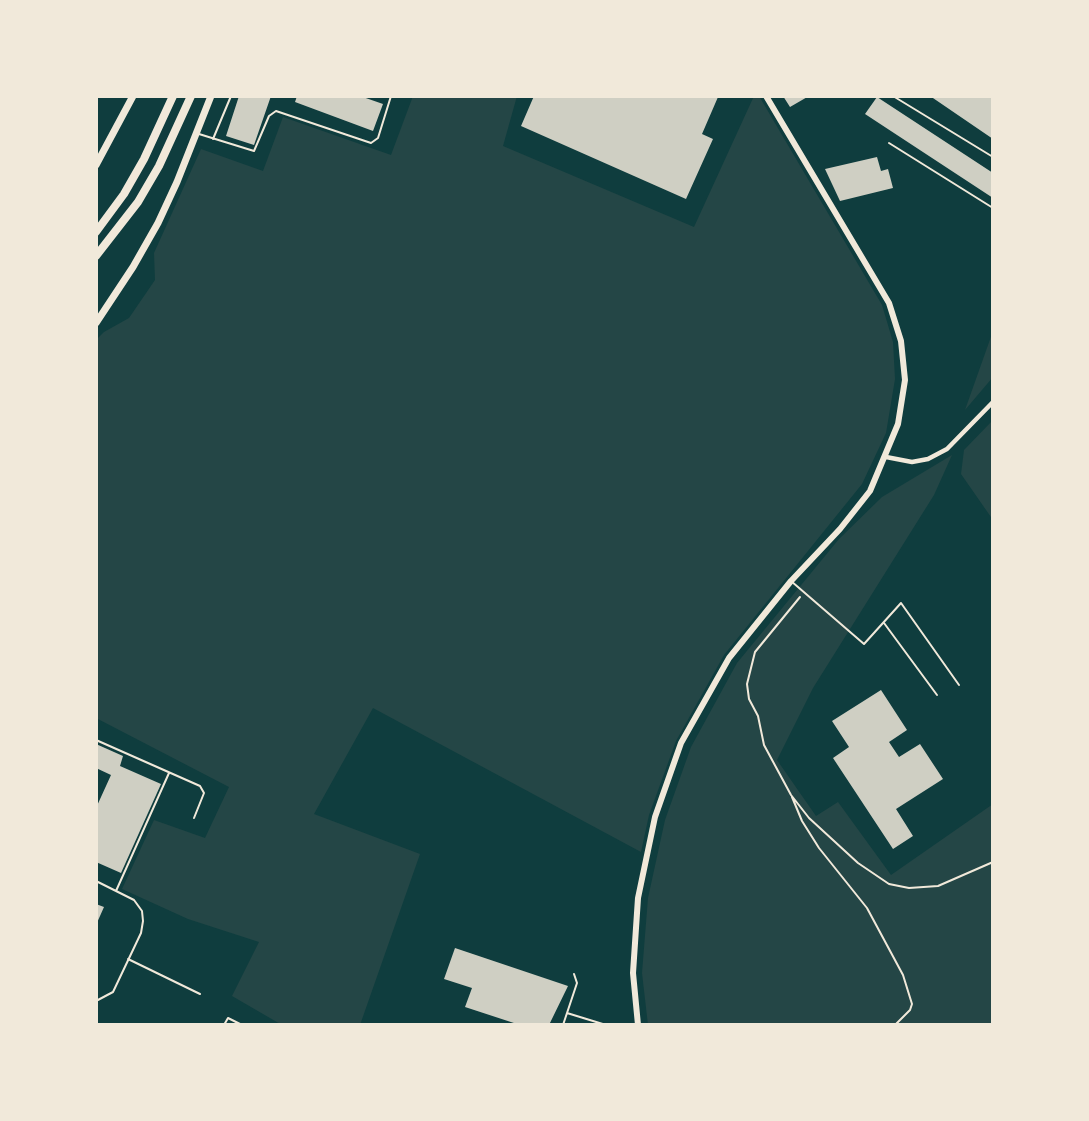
<!DOCTYPE html>
<html>
<head>
<meta charset="utf-8">
<style>
  body { margin:0 }
  #map { position:relative; width:1089px; height:1121px; overflow:hidden; background:#0f3d3e; font-family:"Open Sans",sans-serif }
  canvas { display:block }
  .frame { position:absolute; inset:0; border:98px solid #f1e9da; pointer-events:none }
</style>
</head>
<body>
<div id="map">
<canvas width="1089" height="1121"></canvas>
<div class="frame"></div>
</div>
<script>
const ctx = document.querySelector('canvas').getContext('2d');
ctx.lineJoin = 'round';
function fillPath(path, color) { ctx.fillStyle = color; ctx.fill(path, 'evenodd'); }
const shape = rows => new Path2D(rows.map(r => 'M' + r).join(''));
function trace(path, color, width, dash) { ctx.strokeStyle = color; ctx.lineWidth = width; ctx.lineCap = dash ? 'butt' : 'round'; ctx.setLineDash(dash || []); ctx.stroke(path); }
fillPath(shape([
  [413,96,517,96,503,146,694,227,754,96,759,96,882,305,893,342,895,379,886,433,862,484,724,655,676,741,649,815,641,852,373,708,314,814,420,854,360,1025,282,1025,232,996,259,942,188,919,122,889,154,820,205,838,229,787,96,718,96,340,104,332,129,318,155,280,154,253,201,149,263,171,283,117,391,155],
  [993,331,993,377,965,410],
  [993,420,993,520,961,474,964,450],
  [952,455,934,495,813,688,777,760,816,816,838,802,891,875,993,804,993,1025,648,1025,642,973,648,898,665,820,691,747,737,663,839,539,882,497]
]), '#244646');
fillPath(shape([
  [239,96,271,96,254,145,226,136],
  [297,96,360,96,383,104,373,131,295,102],
  [534,96,716,96,718,97,702,134,713,139,686,199,521,126],
  [783,96,809,96,790,107],
  [930,96,993,96,993,139],
  [877,97,993,173,993,198,865,114],
  [877,157,881,171,888,169,893,188,840,201,825,169],
  [881,690,907,730,889,742,899,757,920,744,943,779,896,809,913,836,893,849,833,758,849,747,832,721],
  [96,744,123,756,120,766,161,784,121,873,96,862,96,808,111,775,96,768],
  [96,904,104,907,96,925],
  [455,948,568,986,549,1025,520,1025,465,1007,472,988,444,979]
]), '#cfcfc3');
trace(shape([
  [800,597,755,652,747,684,749,699,758,716,764,745,791,795,809,818,858,863,889,884,909,888,938,886,993,862],
  [792,797,802,821,819,848,867,908,903,975,912,1004,910,1010,895,1025]
]), '#f1e9da', 2);
trace(shape([
  [893,96,993,157],
  [199,134,254,151,269,116,276,111,371,143,378,138,391,96],
  [213,139,231,96],
  [889,143,993,208],
  [791,581,864,644,901,603,959,685],
  [884,623,937,695],
  [96,740,200,786,204,793,194,818],
  [96,881,134,900,142,911,143,921,141,933,113,992,96,1001],
  [116,891,169,773],
  [128,959,200,994],
  [567,1013,606,1025],
  [224,1025,228,1018,242,1025],
  [563,1025,577,983,574,974]
]), '#f1e9da', 2);
trace(shape([
  [886,457,912,462,928,459,947,449,993,402]
]), '#f1e9da', 4.5);
trace(shape([
  [638,1025,633,973,638,898,655,817,681,743,729,658,791,581,840,529,870,491,898,424,905,380,901,341,889,303,766,96]
]), '#f1e9da', 6);
trace(shape([
  [96,165,133,96],
  [96,323,133,267,158,223,177,182,211,96]
]), '#f1e9da', 7);
trace(shape([
  [96,232,124,194,144,159,173,96],
  [96,256,138,202,159,166,191,96]
]), '#f1e9da', 8);
</script>
</body>
</html>
